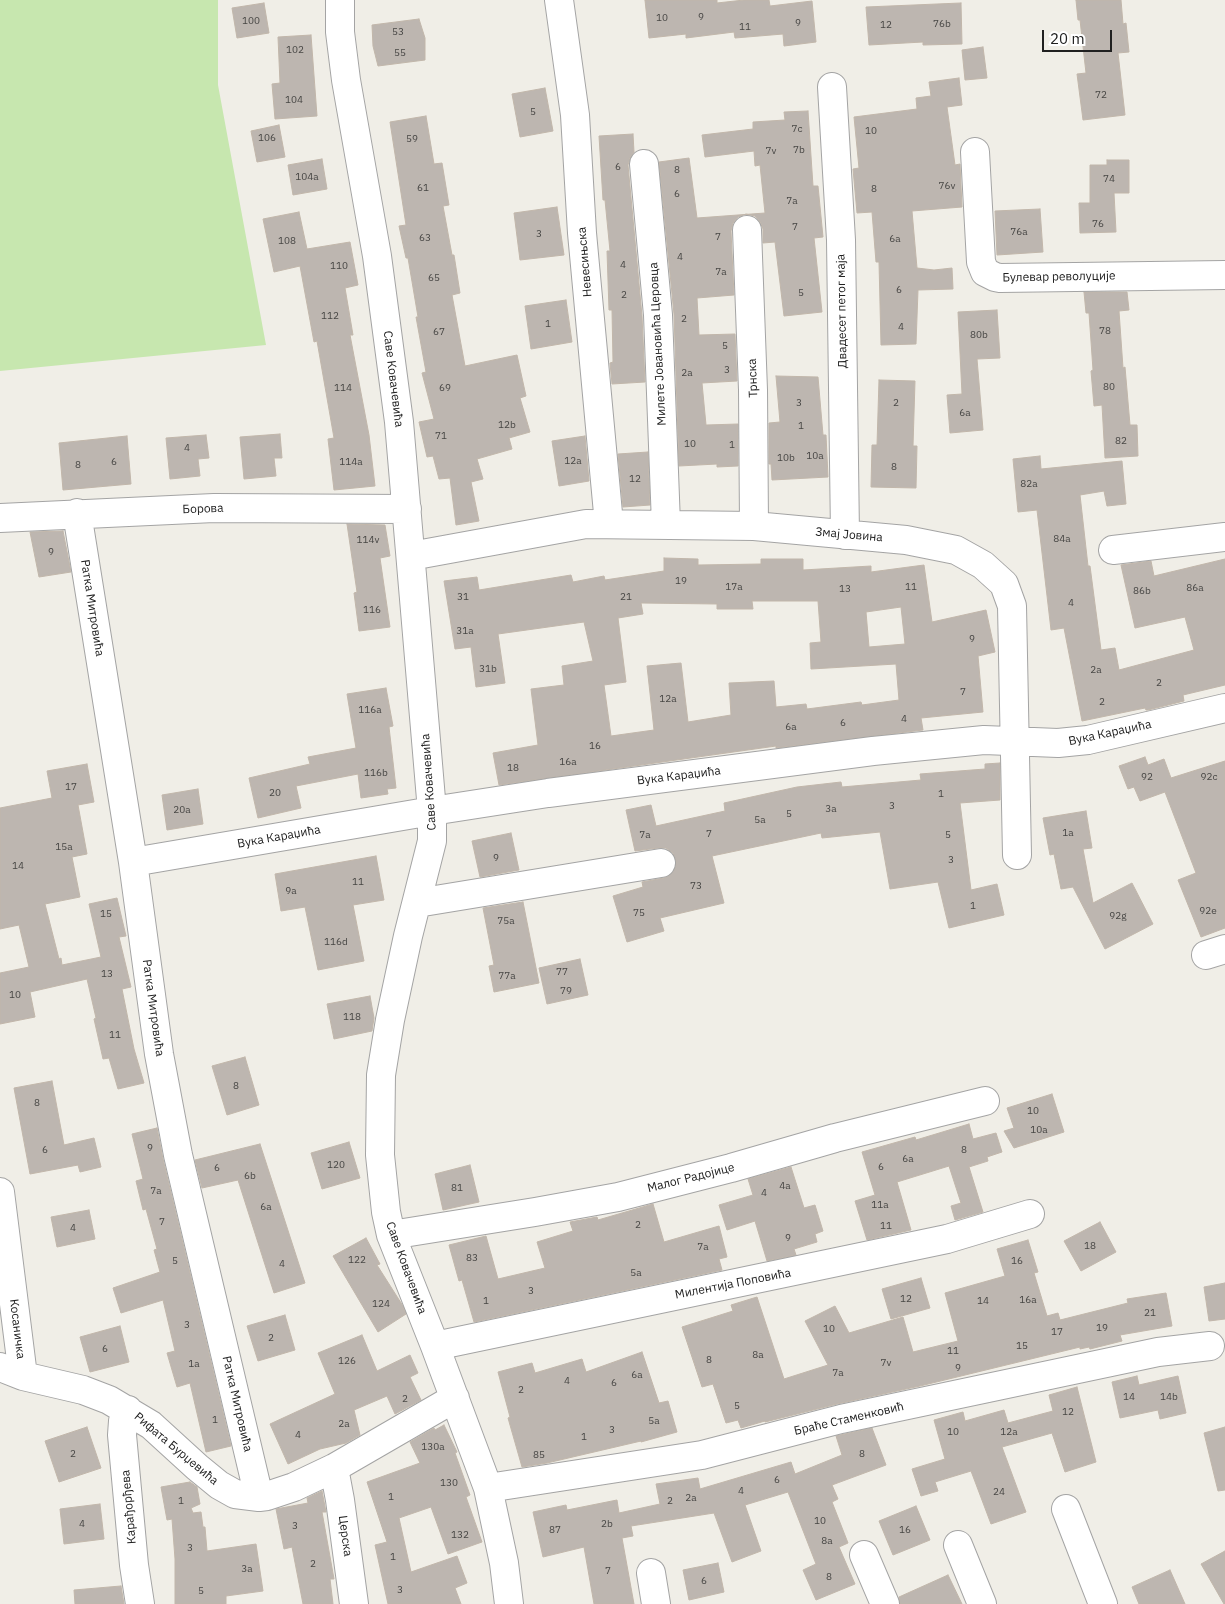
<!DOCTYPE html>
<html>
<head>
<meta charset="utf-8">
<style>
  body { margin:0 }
  #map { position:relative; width:1225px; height:1604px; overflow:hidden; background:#f0eee7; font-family:"IBM Plex Sans",sans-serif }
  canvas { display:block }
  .scale { position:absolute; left:1042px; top:30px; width:70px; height:22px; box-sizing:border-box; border:2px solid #202020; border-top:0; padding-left:6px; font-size:15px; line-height:18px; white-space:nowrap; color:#202020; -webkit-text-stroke:4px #fff; paint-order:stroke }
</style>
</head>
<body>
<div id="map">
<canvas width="1225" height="1604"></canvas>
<div class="scale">20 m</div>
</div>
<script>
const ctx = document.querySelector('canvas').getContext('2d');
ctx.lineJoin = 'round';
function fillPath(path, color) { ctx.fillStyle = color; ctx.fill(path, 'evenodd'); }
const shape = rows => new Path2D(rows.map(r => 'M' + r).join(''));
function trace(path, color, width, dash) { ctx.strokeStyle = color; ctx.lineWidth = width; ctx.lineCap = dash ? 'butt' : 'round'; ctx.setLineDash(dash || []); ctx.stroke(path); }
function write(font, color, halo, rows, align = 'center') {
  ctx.font = font + ' "IBM Plex Sans",sans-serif'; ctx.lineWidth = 4.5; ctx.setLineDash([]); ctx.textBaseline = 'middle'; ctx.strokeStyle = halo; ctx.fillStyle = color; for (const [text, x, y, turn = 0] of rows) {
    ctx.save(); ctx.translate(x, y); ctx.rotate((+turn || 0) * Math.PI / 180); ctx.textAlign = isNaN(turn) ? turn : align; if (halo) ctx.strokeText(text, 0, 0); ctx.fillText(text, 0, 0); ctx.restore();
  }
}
fillPath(shape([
  [0,0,218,0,218,85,266,345,0,371]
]), '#c7e7af');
const building = shape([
  [645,0,717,0,717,3,744,0,769,0,770,6,812,1,816,42,784,46,783,34,735,38,734,32,686,38,686,34,649,38,645,0],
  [1076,0,1121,0,1123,24,1126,23,1129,52,1118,53,1125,115,1083,120,1077,74,1086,73,1080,20,1078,20,1076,0],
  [264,3,269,33,237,38,232,8,264,3],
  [961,3,962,44,923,45,923,42,869,45,866,7,961,3],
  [419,19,425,38,425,60,378,66,373,46,372,25,419,19],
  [311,35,317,116,275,119,272,84,280,83,278,37,311,35],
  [983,47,987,78,965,80,962,50,983,47],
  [959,78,962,105,947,107,955,165,960,164,962,207,912,211,917,268,934,270,952,268,953,289,918,290,916,344,881,345,879,262,876,262,872,212,857,213,853,169,859,168,854,117,917,109,916,98,931,96,929,82,959,78],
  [545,88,553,131,520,137,512,94,545,88],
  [808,111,813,186,818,186,823,237,814,238,822,312,784,316,775,242,763,243,763,229,760,222,755,216,746,214,738,217,733,223,731,231,734,295,697,298,699,335,735,334,737,381,702,383,706,425,738,424,738,466,717,467,717,464,679,466,674,314,659,162,689,158,697,218,765,213,760,165,755,166,754,151,705,157,702,135,753,129,753,122,785,120,784,112,808,111],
  [426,116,434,164,442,163,449,205,443,206,452,255,454,255,460,293,452,295,465,366,517,355,526,396,520,398,530,432,509,438,512,449,477,459,483,479,471,482,479,521,456,525,450,478,439,479,433,456,427,457,419,422,434,419,422,373,426,372,416,317,418,317,408,258,406,258,399,226,406,225,390,122,426,116],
  [279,125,285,157,257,162,251,131,279,125],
  [633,134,634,152,630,158,628,165,642,316,645,382,612,384,610,363,613,362,612,310,609,310,607,251,610,251,605,200,603,200,599,136,633,134],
  [322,159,327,189,293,195,288,165,322,159],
  [1107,160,1129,160,1129,193,1114,193,1116,232,1080,233,1079,203,1090,203,1090,165,1107,165,1107,160],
  [557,207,564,255,520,260,514,213,557,207],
  [1040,209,1043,252,997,255,995,211,1040,209],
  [299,212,307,249,350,242,358,285,345,288,353,335,350,335,369,435,375,486,334,490,328,439,334,438,317,341,314,342,300,266,274,272,263,219,299,212],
  [1084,292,1127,292,1129,310,1119,311,1123,368,1125,367,1130,425,1137,425,1138,456,1105,458,1102,405,1094,406,1091,371,1093,370,1089,313,1086,313,1084,292],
  [566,300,572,342,531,349,525,306,566,300],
  [997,310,1000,358,977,359,983,430,950,433,947,395,962,394,958,312,997,310],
  [776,376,818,377,823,435,826,435,828,477,772,480,771,464,769,464,769,423,780,422,776,376],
  [879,380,915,381,913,446,917,446,916,488,871,487,872,445,877,445,879,380],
  [280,434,282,458,274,458,276,476,244,479,240,437,280,434],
  [206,435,209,458,198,459,200,476,170,479,166,438,206,435],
  [127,436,131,484,63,490,59,443,127,436],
  [585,436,589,481,559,486,552,441,585,436],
  [648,452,650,505,623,507,618,454,648,452],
  [1040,456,1041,469,1122,461,1126,504,1107,506,1104,491,1080,495,1088,566,1090,566,1101,650,1115,648,1119,670,1194,650,1185,617,1135,628,1121,565,1151,561,1154,576,1225,559,1225,685,1183,695,1184,701,1148,710,1146,710,1145,708,1082,721,1064,628,1051,630,1037,510,1018,512,1013,459,1040,456],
  [347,524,385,525,390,556,380,558,390,627,359,631,354,593,357,592,347,524],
  [63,531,71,572,39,577,30,532,63,531],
  [664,558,698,559,698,565,761,564,761,559,803,559,803,570,871,566,871,572,924,565,932,622,986,610,995,652,978,656,983,712,921,718,923,730,776,748,776,746,499,785,493,753,538,745,531,689,564,685,562,666,593,661,584,622,498,634,505,683,476,687,471,647,455,649,444,581,477,577,479,590,571,575,573,582,604,576,605,580,664,571,664,558],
  [752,601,818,601,821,642,810,643,811,669,896,664,899,700,862,705,861,702,807,709,806,704,776,707,774,681,729,683,731,715,688,722,681,663,647,666,654,730,611,736,604,685,626,682,618,618,643,614,641,603,717,604,717,609,753,609,752,601],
  [901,607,905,644,869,647,866,612,901,607],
  [386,688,393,726,389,727,396,788,387,789,388,794,361,798,358,774,296,786,301,808,258,818,249,778,310,764,308,757,356,748,347,694,386,688],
  [1145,757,1148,765,1164,759,1171,778,1225,761,1225,928,1201,937,1178,880,1196,873,1165,792,1140,801,1134,787,1128,789,1119,766,1145,757],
  [1000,763,1000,800,960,803,971,890,997,884,1004,915,949,928,938,882,890,889,880,832,822,838,821,833,712,856,724,903,660,918,664,931,627,942,613,896,643,887,642,882,664,878,670,875,675,869,676,861,673,853,666,848,658,848,635,851,626,810,651,805,656,826,725,811,724,803,797,787,841,782,842,787,921,780,920,774,985,769,985,764,1000,763],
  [87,764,94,802,78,805,87,854,72,857,80,897,45,904,59,959,61,958,62,965,101,957,89,904,117,898,126,936,119,937,131,987,122,989,134,1049,144,1083,118,1089,109,1058,103,1059,94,1019,96,1018,87,979,30,992,35,1017,0,1024,0,973,29,967,19,925,0,929,0,808,52,798,47,771,87,764],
  [198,789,203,824,167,830,162,795,198,789],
  [1086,811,1092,848,1083,849,1093,903,1132,883,1153,924,1105,949,1073,887,1061,889,1054,854,1050,855,1043,818,1086,811],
  [511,833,519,870,480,877,472,841,511,833],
  [376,856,384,900,353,905,364,961,318,970,305,907,281,911,275,874,376,856],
  [523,902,539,983,494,992,489,966,494,965,483,908,523,902],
  [580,959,588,995,547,1004,539,968,580,959],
  [370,996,374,1018,372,1031,334,1039,327,1004,370,996],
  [245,1057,259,1105,227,1115,212,1066,245,1057],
  [52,1081,64,1145,94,1138,101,1167,80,1172,78,1165,30,1174,14,1088,52,1081],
  [1052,1094,1064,1132,1014,1148,1004,1131,1014,1128,1007,1108,1052,1094],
  [969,1124,973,1139,996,1133,1002,1152,987,1157,988,1161,969,1167,983,1212,955,1220,951,1206,961,1203,949,1166,897,1182,911,1230,867,1240,855,1201,875,1195,862,1152,915,1137,916,1140,969,1124],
  [157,1128,163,1159,231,1446,206,1452,190,1383,177,1387,167,1353,175,1351,163,1300,121,1313,113,1288,160,1272,154,1250,157,1249,146,1209,143,1210,136,1181,143,1179,132,1134,157,1128],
  [349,1142,360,1178,322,1189,311,1153,349,1142],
  [260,1144,305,1283,274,1293,238,1180,202,1188,195,1160,260,1144],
  [470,1165,479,1202,443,1210,435,1174,470,1165],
  [791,1167,804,1208,815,1205,823,1231,815,1234,817,1242,794,1249,796,1255,767,1261,755,1221,727,1230,719,1205,753,1195,748,1179,791,1167],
  [653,1204,664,1242,719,1226,727,1257,719,1259,722,1270,474,1322,462,1280,459,1281,449,1245,486,1236,498,1279,545,1268,537,1242,573,1231,570,1222,597,1217,598,1220,653,1204],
  [89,1210,95,1239,57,1247,51,1217,89,1210],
  [1100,1222,1116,1252,1081,1271,1064,1241,1100,1222],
  [366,1238,380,1264,377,1265,403,1306,406,1314,378,1332,333,1256,366,1238],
  [1028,1240,1038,1272,1034,1273,1047,1316,1058,1313,1060,1320,1128,1303,1127,1299,1166,1293,1172,1326,1120,1335,1122,1341,1090,1349,1089,1347,1080,1349,1080,1347,920,1386,837,1404,765,1422,765,1421,741,1428,738,1420,726,1423,713,1384,702,1387,682,1327,733,1311,731,1305,757,1297,784,1379,828,1365,805,1321,835,1306,849,1333,903,1317,913,1352,958,1341,945,1293,1005,1276,997,1249,1028,1240],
  [921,1278,930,1308,891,1319,882,1289,921,1278],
  [1225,1283,1225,1319,1209,1321,1204,1287,1225,1283],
  [285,1315,295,1350,258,1361,247,1326,285,1315],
  [120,1326,129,1362,90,1372,80,1337,120,1326],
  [362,1335,377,1371,410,1355,418,1373,410,1377,421,1400,395,1414,387,1396,354,1410,360,1435,346,1443,320,1449,288,1464,270,1424,335,1394,318,1353,362,1335],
  [642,1352,659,1403,668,1401,677,1432,641,1442,641,1441,547,1463,522,1467,508,1418,510,1417,498,1372,532,1363,535,1373,582,1359,586,1372,642,1352],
  [1137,1376,1139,1385,1178,1376,1186,1413,1160,1419,1158,1410,1120,1418,1112,1382,1137,1376],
  [1077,1387,1096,1462,1065,1472,1052,1433,1002,1447,1026,1512,991,1524,971,1471,935,1482,938,1491,921,1496,912,1469,945,1459,934,1420,963,1412,965,1421,1004,1410,1008,1423,1053,1411,1049,1395,1077,1387],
  [444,1425,457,1452,455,1453,470,1495,466,1497,482,1542,448,1554,431,1507,399,1518,411,1572,457,1556,467,1583,455,1588,461,1604,388,1604,375,1545,387,1542,367,1482,420,1463,410,1442,434,1428,435,1430,444,1425],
  [87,1427,101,1468,59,1482,45,1441,87,1427],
  [1225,1427,1225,1490,1218,1491,1204,1433,1225,1427],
  [872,1428,886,1465,832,1485,838,1499,832,1502,848,1543,839,1547,855,1584,816,1600,803,1570,816,1564,788,1492,745,1505,761,1551,732,1562,714,1513,631,1526,633,1536,622,1538,634,1604,594,1604,584,1547,543,1557,533,1512,566,1505,567,1510,617,1500,619,1513,660,1504,656,1484,698,1478,700,1489,791,1462,795,1474,842,1455,836,1436,872,1428],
  [190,1482,197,1487,200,1504,191,1508,193,1513,201,1512,203,1527,205,1527,207,1551,256,1544,263,1591,226,1596,226,1604,175,1604,175,1559,172,1519,167,1520,161,1487,190,1482],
  [322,1491,326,1512,322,1512,334,1579,330,1579,333,1604,303,1604,292,1547,284,1549,276,1509,308,1503,307,1498,322,1491],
  [100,1504,104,1539,64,1544,60,1509,100,1504],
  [916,1506,930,1540,893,1555,879,1521,916,1506],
  [1225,1551,1225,1604,1224,1604,1201,1564,1225,1551],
  [718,1563,724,1592,689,1600,683,1570,718,1563],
  [1170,1570,1185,1604,1139,1604,1132,1587,1170,1570],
  [948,1575,962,1604,900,1604,899,1597,948,1575],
  [121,1586,124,1604,75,1604,74,1590,121,1586]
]);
fillPath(building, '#bdb6b0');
trace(building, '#c1b6aa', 1);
const minor = shape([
  [340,0,340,32,346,80,377,256,399,422,432,811,432,841,408,936,390,1020,381,1075,380,1155,386,1212,391,1235,435,1346,488,1488,504,1563,509,1604],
  [559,0,575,115,582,233,609,524],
  [832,87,841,240,845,535],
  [975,152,981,262,985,272,995,277,1000,278,1225,275],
  [644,164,658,315,666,524],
  [747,230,753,390,754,526],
  [77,513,133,862,159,1054,178,1155,259,1497],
  [0,518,214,508,407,509],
  [1113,550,1225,537],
  [411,556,586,524,754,526,906,540,956,550,983,565,1004,584,1012,606,1017,855],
  [133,862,432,811,548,793,873,751,984,740,1058,743,1088,740,1225,708],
  [417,903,661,863],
  [1206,955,1225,949],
  [0,1192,23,1376],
  [391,1235,535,1212,618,1197,731,1168,835,1138,985,1101],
  [435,1346,947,1239,1030,1214],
  [0,1367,23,1376,83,1390,109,1400,151,1425,197,1467,219,1485,235,1494,259,1497,267,1496,294,1487,334,1468,455,1398],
  [128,1410,123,1421,122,1435,134,1565,140,1604],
  [334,1468,340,1500,354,1604],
  [488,1488,702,1455,841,1419,1158,1352,1210,1346],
  [1066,1509,1103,1604],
  [958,1545,982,1604],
  [864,1555,885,1604],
  [651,1573,656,1604]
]);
trace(minor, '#a4a4a4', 30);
trace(minor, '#fff', 28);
write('10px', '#474644', null, [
  ["9",701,17],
  ["10",662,18],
  ["100",251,21],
  ["9",798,23],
  ["76b",942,24],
  ["12",886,25],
  ["11",745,27],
  ["53",398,32],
  ["102",295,50],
  ["55",400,53],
  ["72",1101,95],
  ["104",294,100],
  ["5",533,112],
  ["7c",797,129],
  ["10",871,131],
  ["106",267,138],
  ["59",412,139],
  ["7b",799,150],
  ["7v",771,151],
  ["6",618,167],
  ["8",677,170],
  ["104a",307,177],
  ["74",1109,179],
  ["76v",947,186],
  ["61",423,188],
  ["8",874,189],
  ["6",677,194],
  ["7a",792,201],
  ["76",1098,224],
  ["7",795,227],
  ["76a",1019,232],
  ["3",539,234],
  ["7",718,237],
  ["63",425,238],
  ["6a",895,239],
  ["108",287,241],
  ["4",680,257],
  ["4",623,265],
  ["110",339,266],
  ["7a",721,272],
  ["65",434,278],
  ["6",899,290],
  ["5",801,293],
  ["2",624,295],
  ["112",330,316],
  ["2",684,319],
  ["1",548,324],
  ["4",901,327],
  ["78",1105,331],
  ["67",439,332],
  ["80b",979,335],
  ["5",725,346],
  ["3",727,370],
  ["2a",687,373],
  ["80",1109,387],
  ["114",343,388],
  ["69",445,388],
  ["3",799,403],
  ["2",896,403],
  ["6a",965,413],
  ["12b",507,425],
  ["1",801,426],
  ["71",441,436],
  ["82",1121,441],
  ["10",690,444],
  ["1",732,445],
  ["4",187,448],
  ["10a",815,456],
  ["10b",786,458],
  ["12a",573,461],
  ["6",114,462],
  ["114a",351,462],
  ["8",78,465],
  ["8",894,467],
  ["12",635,479],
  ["82a",1029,484],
  ["84a",1062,539],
  ["114v",368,540],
  ["9",51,552],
  ["19",681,581],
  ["17a",734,587],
  ["11",911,587],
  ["86a",1195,588],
  ["13",845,589],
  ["86b",1142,591],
  ["31",463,597],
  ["21",626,597],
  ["4",1071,603],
  ["116",372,610],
  ["31a",465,631],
  ["9",972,639],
  ["31b",488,669],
  ["2a",1096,670],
  ["2",1159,683],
  ["7",963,692],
  ["12a",668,699],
  ["2",1102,702],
  ["116a",370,710],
  ["4",904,719],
  ["6",843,723],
  ["6a",791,727],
  ["16",595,746],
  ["16a",568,762],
  ["18",513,768],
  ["116b",376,773],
  ["92",1147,777],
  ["92c",1209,777],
  ["17",71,787],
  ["20",275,793],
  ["1",941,794],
  ["3",892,806],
  ["3a",831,809],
  ["20a",182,810],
  ["5",789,814],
  ["5a",760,820],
  ["1a",1068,833],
  ["7",709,834],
  ["7a",645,835],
  ["5",948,835],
  ["15a",64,847],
  ["9",496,858],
  ["3",951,860],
  ["14",18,866],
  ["11",358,882],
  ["73",696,886],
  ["9a",291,891],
  ["1",973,906],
  ["92e",1208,911],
  ["75",639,913],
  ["15",106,914],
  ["92g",1118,916],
  ["75a",506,921],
  ["116d",336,942],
  ["77",562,972],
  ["13",107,974],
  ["77a",507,976],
  ["79",566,991],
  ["10",15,995],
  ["118",352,1017],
  ["11",115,1035],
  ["8",236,1086],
  ["8",37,1103],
  ["10",1033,1111],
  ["10a",1039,1130],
  ["9",150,1148],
  ["6",45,1150],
  ["8",964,1150],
  ["6a",908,1159],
  ["120",336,1165],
  ["6",881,1167],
  ["6",217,1168],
  ["6b",250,1176],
  ["4a",785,1186],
  ["81",457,1188],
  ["7a",156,1191],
  ["4",764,1193],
  ["11a",880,1205],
  ["6a",266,1207],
  ["7",162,1222],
  ["2",638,1225],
  ["11",886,1226],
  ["4",73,1228],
  ["9",788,1238],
  ["18",1090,1246],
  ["7a",703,1247],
  ["83",472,1258],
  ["122",357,1260],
  ["5",175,1261],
  ["16",1017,1261],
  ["4",282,1264],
  ["5a",636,1273],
  ["3",531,1291],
  ["12",906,1299],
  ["16a",1028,1300],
  ["1",486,1301],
  ["14",983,1301],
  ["124",381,1304],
  ["21",1150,1313],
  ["3",187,1325],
  ["19",1102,1328],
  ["10",829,1329],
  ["17",1057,1332],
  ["2",271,1338],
  ["15",1022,1346],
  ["6",105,1349],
  ["11",953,1351],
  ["8a",758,1355],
  ["8",709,1360],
  ["126",347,1361],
  ["7v",886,1363],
  ["1a",194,1364],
  ["9",958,1368],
  ["7a",838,1373],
  ["6a",637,1375],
  ["4",567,1381],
  ["6",614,1383],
  ["2",521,1390],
  ["14",1129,1397],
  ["14b",1169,1397],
  ["2",405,1399],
  ["5",737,1406],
  ["12",1068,1412],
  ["1",215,1420],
  ["5a",654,1421],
  ["2a",344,1424],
  ["3",612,1430],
  ["10",953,1432],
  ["12a",1009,1432],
  ["4",298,1435],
  ["1",584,1437],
  ["130a",433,1447],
  ["2",73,1454],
  ["8",862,1454],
  ["85",539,1455],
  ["6",777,1480],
  ["130",449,1483],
  ["4",741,1491],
  ["24",999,1492],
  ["1",391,1497],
  ["2a",691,1498],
  ["1",181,1501],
  ["2",670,1501],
  ["10",820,1521],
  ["4",82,1524],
  ["2b",607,1524],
  ["3",295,1526],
  ["87",555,1530],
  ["16",905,1530],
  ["132",460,1535],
  ["8a",827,1541],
  ["3",190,1548],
  ["1",393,1557],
  ["2",313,1564],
  ["3a",247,1569],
  ["7",608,1571],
  ["8",829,1577],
  ["6",704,1581],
  ["3",400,1590],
  ["5",201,1591]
]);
write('12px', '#202020', '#fff', [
  ["Невесињска",585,262,-95],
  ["Булевар револуције",1059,277,-1],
  ["Двадесет петог маја",842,311,-91],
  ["Милете Јовановића Церовца",658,344,-93],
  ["Трнска",753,378,-92],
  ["Саве Ковачевића",393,379,83],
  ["Борова",203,509,-2],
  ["Змај Јовина",849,535,5],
  ["Ратка Митровића",92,608,81],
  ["Вука Караџића",1110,733,-12],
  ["Вука Караџића",679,776,-7],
  ["Саве Ковачевића",429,782,-94],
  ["Вука Караџића",279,837,-10],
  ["Ратка Митровића",153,1008,82],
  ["Малог Радојице",691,1178,-14],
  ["Саве Ковачевића",406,1268,70],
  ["Милентија Поповића",733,1284,-11],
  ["Косаничка",17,1329,83],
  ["Ратка Митровића",237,1404,77],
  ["Браће Стаменковић",849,1419,-13],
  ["Рифата Бурџевића",176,1449,40],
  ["Карађорђева",129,1507,-95],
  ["Церска",345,1536,82]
]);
</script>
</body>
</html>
